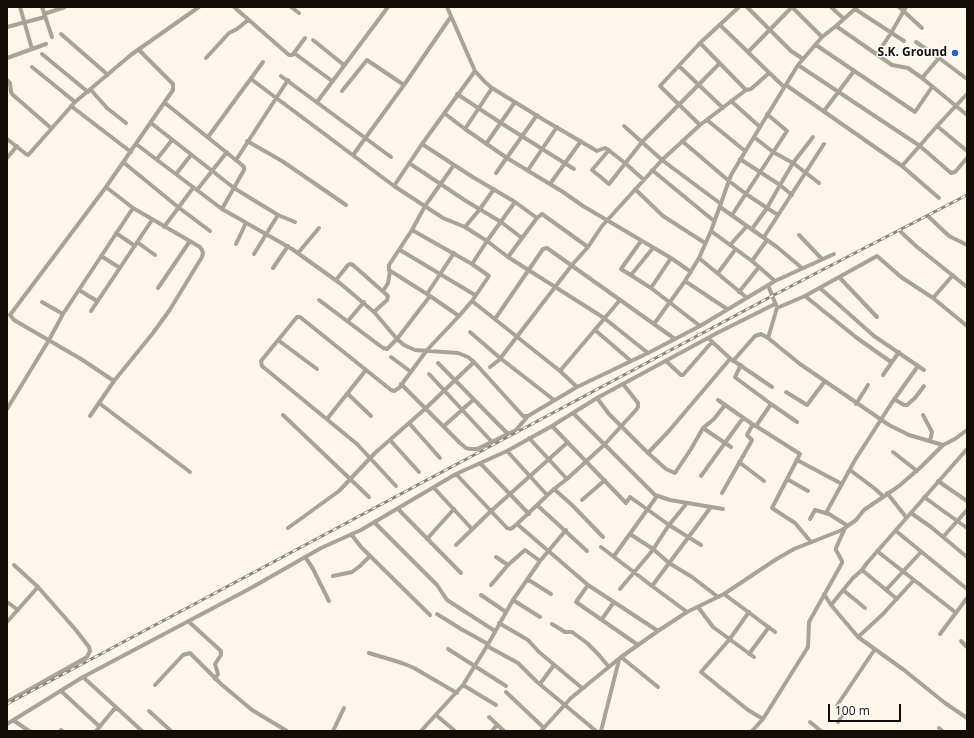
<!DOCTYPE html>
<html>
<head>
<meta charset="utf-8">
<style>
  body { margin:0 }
  #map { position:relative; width:974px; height:738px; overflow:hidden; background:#fef6e8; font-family:"Open Sans",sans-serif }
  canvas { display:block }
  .frame { position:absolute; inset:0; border:8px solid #120e07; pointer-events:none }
  .scale { position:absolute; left:828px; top:704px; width:73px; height:18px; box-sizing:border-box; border:2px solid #120e07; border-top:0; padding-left:5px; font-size:12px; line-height:14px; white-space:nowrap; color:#120e07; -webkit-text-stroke:3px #fff; paint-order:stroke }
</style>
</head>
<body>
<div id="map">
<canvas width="974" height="738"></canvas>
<div class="frame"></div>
<div class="scale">100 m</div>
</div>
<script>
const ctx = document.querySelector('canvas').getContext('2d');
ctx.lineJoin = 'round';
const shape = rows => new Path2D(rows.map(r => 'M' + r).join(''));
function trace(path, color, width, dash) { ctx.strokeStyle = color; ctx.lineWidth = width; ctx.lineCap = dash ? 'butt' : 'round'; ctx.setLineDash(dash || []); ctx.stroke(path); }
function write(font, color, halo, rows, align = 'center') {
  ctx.font = font + ' "Open Sans",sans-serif'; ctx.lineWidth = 3; ctx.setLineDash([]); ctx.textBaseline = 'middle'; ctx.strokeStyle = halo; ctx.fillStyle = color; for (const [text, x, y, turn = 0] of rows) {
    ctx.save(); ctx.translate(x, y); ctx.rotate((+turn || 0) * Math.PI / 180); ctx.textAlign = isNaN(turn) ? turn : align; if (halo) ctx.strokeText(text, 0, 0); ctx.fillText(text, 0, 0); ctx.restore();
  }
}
trace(shape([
  [20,7,32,49],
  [42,7,52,37],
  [234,7,289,55,292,55,294,53,305,38],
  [291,7,299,13],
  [447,7,475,71,485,82,492,88,544,120,597,151,605,148,607,149,625,163,644,180],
  [747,7,791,51,803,59],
  [792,7,822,37],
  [831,7,843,18],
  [899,7,922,28],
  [855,9,904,41],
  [44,14,65,7],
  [720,25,784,87],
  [836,26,856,8],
  [7,27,45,17],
  [61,34,108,75],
  [313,40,344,65],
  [916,42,939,58],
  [700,43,746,90],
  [816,45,915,112,932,87],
  [748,52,792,7],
  [294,53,332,81],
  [42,54,88,92],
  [877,54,891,33,906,7],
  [7,57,7,58,46,44],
  [206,58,229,33,237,29,248,20],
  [798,65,920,146,951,173,955,172,967,158],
  [679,66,723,108],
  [32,67,75,102],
  [281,76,391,157],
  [922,78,967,115],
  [251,79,394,186,443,218,465,227,487,241,508,257,604,318,648,353],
  [7,80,10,83,11,92,13,95,51,128],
  [786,85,902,166,937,126],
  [492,88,465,129,507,158,563,192,583,206,671,258,691,272],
  [91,90,107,108,126,123],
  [342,91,367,60,404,85],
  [457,94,501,123,574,169],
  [967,94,937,126,967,151],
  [731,101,760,127],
  [317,102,388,7],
  [165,103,242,165,244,167,244,170,222,209],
  [71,106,131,152],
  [824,111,854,71],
  [444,113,465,129],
  [707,120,745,151],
  [151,123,234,188,278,215,295,222],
  [700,125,660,86,700,43,739,7],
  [624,126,662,160,721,204],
  [208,137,263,62],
  [754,137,773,152,793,163,819,183],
  [7,139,26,154,28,155,30,153,75,102,132,54,199,7],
  [247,141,282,161,346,205],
  [682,141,729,181,746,194,767,208,780,185,792,195],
  [136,144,222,209,292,249,341,284,374,312,397,339,404,345,415,350,458,353,468,357,474,362,523,416,528,416,577,387,648,353,700,326,775,281,834,254],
  [422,144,471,176,515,202,537,218,542,214,588,247],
  [486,144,515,102],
  [609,150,592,170,609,184,642,142,720,63],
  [353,155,404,85,450,18],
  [7,158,17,146],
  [157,159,172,140],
  [740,159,780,185,793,163,813,137],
  [236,160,288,80],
  [123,162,178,207,210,231],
  [409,163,466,201,501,222,522,238],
  [902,166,939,198],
  [528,170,557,127],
  [652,170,714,221],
  [496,173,537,115],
  [176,174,191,155],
  [550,184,581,141],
  [394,186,422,144,475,71],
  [635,189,663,216,705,243],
  [197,190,227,152],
  [720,207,777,247,802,268],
  [732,215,787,131,767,114],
  [929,217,949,236,967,245],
  [164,227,193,188],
  [465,227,480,209,494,189],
  [752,229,767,208,778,215],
  [412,230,425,206,454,165],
  [711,231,752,261,775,281],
  [901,232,916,246,967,287],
  [116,233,135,246],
  [799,235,822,259],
  [764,237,824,144],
  [641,241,621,269,651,288,700,326],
  [137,242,155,255],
  [236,244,246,223],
  [730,245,747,226],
  [400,250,475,295],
  [298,253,319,228],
  [254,254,278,215],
  [101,256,120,268],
  [508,257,537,218],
  [699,258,746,297],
  [752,261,767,240],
  [472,264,487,241,515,202],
  [273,268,288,246],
  [718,273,735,250],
  [631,275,653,248],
  [839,277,877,317],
  [336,280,348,265,350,264,353,265,388,296,387,300,374,312],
  [685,281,727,309],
  [768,285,776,305],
  [158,288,190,241],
  [651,288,671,258],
  [820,288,874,336,924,370],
  [79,290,97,301],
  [383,291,388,283,390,271],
  [739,292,759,267],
  [427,294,454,253],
  [805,296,857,338,891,362],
  [933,298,953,275],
  [319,300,383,348,387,349,397,339,430,296],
  [42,302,63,314],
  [91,311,152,220],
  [459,316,430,296,389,270,389,265,412,230,472,264,489,276,472,301,560,371,577,387],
  [495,319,543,249,547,248,675,339],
  [348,321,364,302],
  [654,324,685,281,699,258,711,231,731,175,760,127,798,65,822,37,836,26,892,65,908,68,922,78,939,58,967,79],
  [595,330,631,361],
  [470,332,500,358,554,400],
  [708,338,733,361,755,336,761,334,768,338,800,364,889,425,909,435,943,445],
  [768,338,777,308,805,296,877,256,901,277,933,298,967,326],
  [278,340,317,369],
  [391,357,411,372],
  [666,361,681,375,683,375,712,342],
  [734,361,772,387],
  [438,363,508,434],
  [741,365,735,377,736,378,771,404,756,426,800,454,772,508,795,523,811,542],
  [490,367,499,360,572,265,588,247,602,226,662,160,700,125,746,90,751,89,769,73],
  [560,371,620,300],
  [429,374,492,442],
  [883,375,899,352],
  [114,381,81,359,14,320,10,315,106,187,173,90,173,84,139,50],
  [401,384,460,443,466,448,470,449,477,449,516,430,528,416],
  [623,384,638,403,638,407,636,410,604,445,567,479,554,489,517,524,588,585,658,631],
  [786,392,807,405,825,381],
  [348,394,371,416],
  [597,398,609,414,648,453,666,469,675,473,691,449,703,428,714,419,725,405],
  [894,399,904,405,907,405,915,398,924,386],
  [718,400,755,426],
  [99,403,190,472],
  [771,404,797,422],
  [856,404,868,385],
  [7,409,49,340,63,314,133,208],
  [573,413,655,495,670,500,723,509],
  [283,415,369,497],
  [923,415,932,432,930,441],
  [90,416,114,381,153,333,169,311,202,257,203,253,202,250,200,247,133,208,106,187],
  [327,419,366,370],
  [409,423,440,458],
  [444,426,473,400],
  [552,426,626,503,630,497,669,525,652,551,620,589],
  [703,428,731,447],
  [529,438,567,479],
  [390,440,419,472],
  [507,451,547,495],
  [893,452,917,471],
  [648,453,668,432,730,359],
  [797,460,842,484],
  [739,462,764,481],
  [480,463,529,514],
  [850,470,874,488,883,496],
  [456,474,507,528,511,529,517,524],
  [701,476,743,418],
  [787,479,808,491],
  [938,481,967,501],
  [396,486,357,444,262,366,261,361,297,317,300,317,391,390,394,391,399,388,427,350,459,316,472,301],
  [434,488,472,529],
  [554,489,572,505,603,537],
  [722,493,751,442,752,440,747,435,753,424],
  [887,493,906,517],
  [924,497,967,528],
  [582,500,605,480],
  [687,503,669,525,701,545],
  [537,505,587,551],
  [398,509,461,573],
  [826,513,855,460,891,404,918,366],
  [911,513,931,527,967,557],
  [810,519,815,510,829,514,848,526],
  [374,522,437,585,447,600,495,631],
  [288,528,339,491,375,453,426,408,474,362],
  [896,531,967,589],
  [351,534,361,547,430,615],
  [630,534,653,549,669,563,692,577,718,597],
  [943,537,967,510],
  [427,539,454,509],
  [456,545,491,511,568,442],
  [601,547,652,586],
  [877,551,955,612],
  [614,556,657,496],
  [305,557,312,567,329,601],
  [496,557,508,565,525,550,540,561],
  [862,570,897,599],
  [333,576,352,572,360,566,370,556],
  [527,579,551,594],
  [491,585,508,565],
  [588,585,576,602,638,645],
  [843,590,865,608],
  [886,590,921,552],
  [724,594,775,632],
  [824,594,831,605,858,637,904,670,945,703,967,718],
  [481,595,506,612],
  [513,600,540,617],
  [7,602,18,610],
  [831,605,853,578,862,570,867,563,967,449],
  [698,607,713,627,754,657],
  [687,612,652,586,711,507],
  [749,612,729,640,701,672,748,710,763,719],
  [437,614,461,629,488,644],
  [602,619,614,602],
  [188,621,221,651,221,655,215,664,218,674,215,679],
  [7,622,38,587],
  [499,623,528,640,539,652,582,688],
  [552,624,565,632,572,632,587,643,598,654,609,667],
  [940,634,967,598],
  [858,637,882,615,914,580],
  [961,641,967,647],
  [487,646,518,663,536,681,596,731],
  [448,649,506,686],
  [369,653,402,663,414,668,457,693],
  [749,654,769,627],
  [621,657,658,687],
  [83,677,142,731],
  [540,684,554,665],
  [155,685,183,655,190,653,221,684,252,710,287,731],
  [463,685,496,705],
  [61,691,100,727],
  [506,692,544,728],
  [7,702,87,657,90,651,89,647,75,629,38,587,14,565],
  [149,711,171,731],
  [436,715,455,731],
  [489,717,504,731],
  [13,720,29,731],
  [810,722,821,731],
  [838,722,844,713,837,707,838,704,875,649],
  [7,724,83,677,251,588,321,548,361,530,456,474,507,451,552,426,597,398,719,332,775,304],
  [939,728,942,731],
  [61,730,62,731],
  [96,731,116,707],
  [333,731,344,708],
  [421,731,463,685,487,646,513,600,540,561,566,530],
  [492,731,497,725],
  [541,731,571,698,621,657,658,631,687,612,724,594,775,560,794,549,842,530,856,520,864,510,899,486,922,466,943,445,955,439,967,430],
  [601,731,619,660],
  [752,731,763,719,808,647,809,622,842,563,842,561,836,550,836,548,845,528]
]), '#a8a399', 4);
const rail = shape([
  [7,704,772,296,967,195]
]);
trace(rail, '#8c867b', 3);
trace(rail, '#fff', 1.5, [4.5]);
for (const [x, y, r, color] of [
  [955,53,4,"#2a5fcd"]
]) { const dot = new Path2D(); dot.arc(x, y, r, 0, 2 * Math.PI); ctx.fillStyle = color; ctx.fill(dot); trace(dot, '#fff', 1.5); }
write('bold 12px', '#120e07', '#fff', [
  ["S.K. Ground",947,53]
], 'right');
</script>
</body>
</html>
